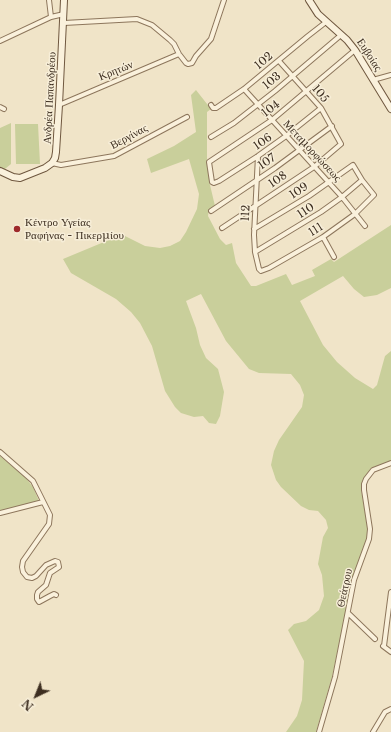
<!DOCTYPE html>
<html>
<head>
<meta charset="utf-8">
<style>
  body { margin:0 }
  #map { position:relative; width:391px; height:732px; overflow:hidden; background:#f0e4c8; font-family:"Libre Baskerville",serif }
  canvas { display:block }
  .north { position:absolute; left:16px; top:676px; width:40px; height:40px; -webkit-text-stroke:3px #f7eed8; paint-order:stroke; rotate:223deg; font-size:11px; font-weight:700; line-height:16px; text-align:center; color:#3d2e20 }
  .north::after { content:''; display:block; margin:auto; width:14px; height:18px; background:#3d2e20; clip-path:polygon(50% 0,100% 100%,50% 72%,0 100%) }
</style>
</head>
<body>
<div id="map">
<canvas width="391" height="732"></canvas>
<div class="north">N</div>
</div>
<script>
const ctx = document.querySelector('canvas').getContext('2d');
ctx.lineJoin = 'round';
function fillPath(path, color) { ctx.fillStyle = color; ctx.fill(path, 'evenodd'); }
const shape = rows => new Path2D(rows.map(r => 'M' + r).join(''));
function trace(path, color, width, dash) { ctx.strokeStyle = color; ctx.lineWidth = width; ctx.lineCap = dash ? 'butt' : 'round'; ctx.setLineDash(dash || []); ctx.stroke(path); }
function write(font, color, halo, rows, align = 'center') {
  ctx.font = font + ' "Libre Baskerville",serif'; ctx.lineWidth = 3; ctx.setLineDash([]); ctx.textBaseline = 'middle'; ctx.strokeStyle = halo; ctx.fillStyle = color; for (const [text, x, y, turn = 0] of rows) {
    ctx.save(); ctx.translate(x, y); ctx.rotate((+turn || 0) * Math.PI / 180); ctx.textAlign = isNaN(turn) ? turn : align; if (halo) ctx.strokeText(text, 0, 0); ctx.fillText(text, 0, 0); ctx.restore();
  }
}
fillPath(shape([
  [196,90,211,109,207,112,207,161,210,185,215,206,209,210,208,216,220,239,226,245,232,243,236,263,251,286,256,286,286,274,292,285,315,276,312,270,331,259,334,262,391,225,391,288,377,295,364,297,354,289,343,276,300,301,323,345,337,362,355,378,373,389,377,385,385,356,391,351,391,461,371,468,364,478,361,490,368,529,366,546,353,577,332,677,316,732,286,732,297,716,302,700,304,661,288,630,294,624,306,621,319,610,324,596,322,575,318,564,323,537,328,528,326,520,318,511,309,510,301,506,281,487,276,480,271,465,274,451,279,440,302,407,304,395,300,385,291,374,259,373,249,369,226,341,201,294,186,301,196,328,200,345,206,358,218,369,224,392,220,416,216,424,209,423,203,416,194,417,181,413,175,407,165,391,152,346,140,323,131,312,116,299,71,273,63,259,116,237,125,236,145,246,160,248,170,246,180,241,186,232,197,209,199,194,189,159,151,173,147,159,174,146,196,132,191,95],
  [11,123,11,164,0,173,0,128],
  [15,124,38,124,40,164,16,164],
  [0,456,26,478,33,487,39,501,0,512]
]), '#c9cf9b');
const street = shape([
  [49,0,51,17],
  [64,23,137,19,152,25,170,40,174,44,179,54,186,63,188,64,192,63,196,56,211,39,224,0],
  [0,41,51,17,64,14],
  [373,80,391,75],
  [244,89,342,197,365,226],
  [59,105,179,54],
  [211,105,213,108,216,108,244,89,308,36,326,22],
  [0,107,4,109],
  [321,108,286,136,258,156,219,181,214,183,212,182,209,162,272,120,355,50],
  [211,137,234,123,275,91,341,35],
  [52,163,61,165,114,156,187,117],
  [211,211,275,168,332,126],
  [222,228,314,167,341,144,321,108,279,61],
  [254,229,309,196,353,165,362,180,374,195,355,214,323,237,269,268,261,271,259,269,255,252,254,235,258,156],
  [323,237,334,257],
  [255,252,321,212,342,197,362,180],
  [0,452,33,481,50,515,49,524,23,561,22,567,23,572,27,577,32,578,36,576,46,565,55,561,58,562,59,567,50,573,46,585,38,592,37,595,37,599,39,602,50,596,54,594,56,595],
  [0,513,43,502],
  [348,613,375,639],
  [383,646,391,652],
  [384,646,391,592],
  [319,732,335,677,354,580,369,539,370,529,364,490,364,484,366,479,373,470,391,463],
  [373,732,385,712,391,709]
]);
const secondary = shape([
  [309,0,318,14,347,40,355,50,391,109],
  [0,171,13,177,20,178,45,168,52,163,55,158,56,152,59,105,64,0]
]);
trace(street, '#8d765c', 6);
trace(secondary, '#6f573f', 8);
trace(street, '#faf1dc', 4);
trace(secondary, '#faf1dc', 6);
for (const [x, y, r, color] of [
  [17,229,4,"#9e2a2b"]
]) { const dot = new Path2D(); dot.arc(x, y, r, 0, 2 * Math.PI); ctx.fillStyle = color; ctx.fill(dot); trace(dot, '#f7eed8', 1.5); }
write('11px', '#3d2e20', '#f7eed8', [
  ["Ευβοίας",369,55,57],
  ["102",264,61,-40],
  ["Κρητών",116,71,-22],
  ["103",272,81,-40],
  ["105",320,94,50],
  ["Ανδρέα Παπανδρέου",50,98,-87],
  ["104",271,109,-38],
  ["Βεργίνας",129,137,-28],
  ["106",263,142,-35],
  ["Μεταμορφώσεως",312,151,47],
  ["107",267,162,-34],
  ["108",278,180,-35],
  ["109",299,191,-34],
  ["110",306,211,-33],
  ["112",246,213,-87],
  ["111",316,230,-32],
  ["Θεάτρου",345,588,-78]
]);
write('11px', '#3d2e20', '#f7eed8', [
  ["Κέντρο Υγείας",25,223],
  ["Ραφήνας - Πικερμίου",25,236]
], 'left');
</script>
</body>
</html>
